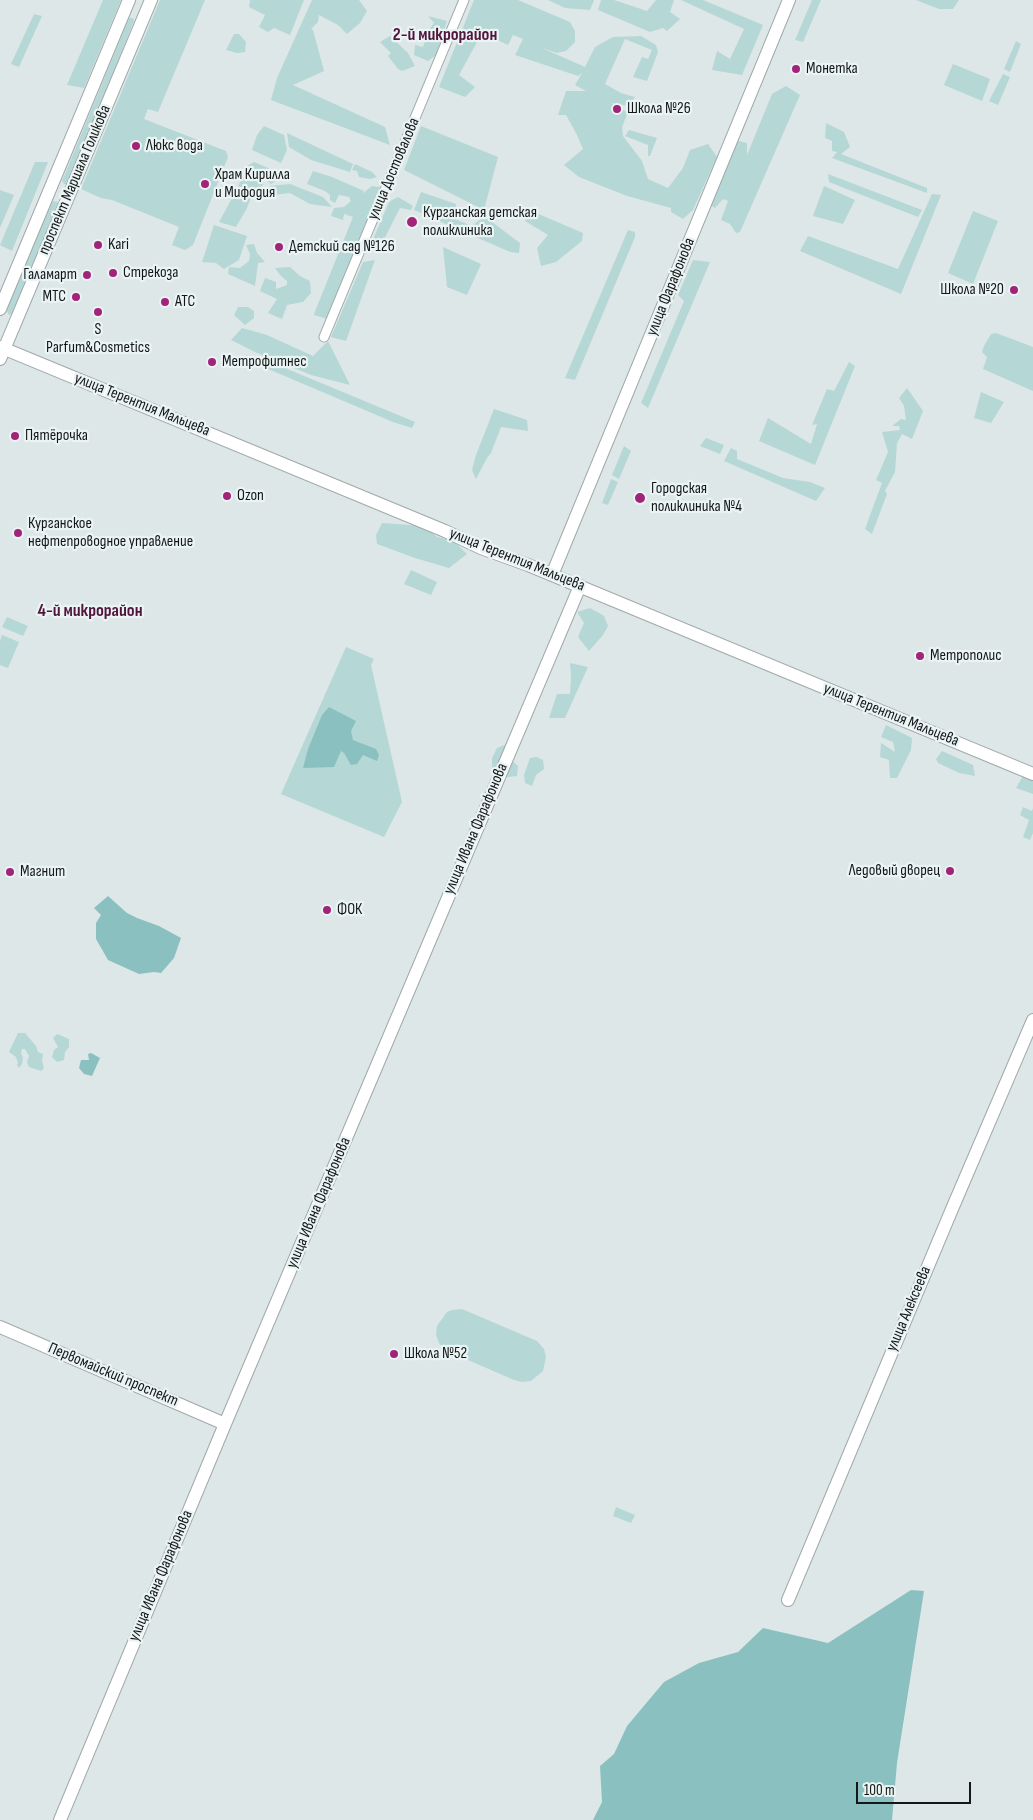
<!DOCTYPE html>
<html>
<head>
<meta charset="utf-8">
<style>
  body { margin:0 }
  #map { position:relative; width:1033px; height:1820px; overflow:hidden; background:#dee7e7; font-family:"Sofia Sans Condensed",sans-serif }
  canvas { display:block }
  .scale { position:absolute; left:856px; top:1782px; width:115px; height:22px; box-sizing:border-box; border:2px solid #141717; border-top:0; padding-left:6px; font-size:15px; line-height:18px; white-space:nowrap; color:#141717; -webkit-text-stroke:4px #ebf4f4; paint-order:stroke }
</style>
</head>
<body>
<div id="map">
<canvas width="1033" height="1820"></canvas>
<div class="scale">100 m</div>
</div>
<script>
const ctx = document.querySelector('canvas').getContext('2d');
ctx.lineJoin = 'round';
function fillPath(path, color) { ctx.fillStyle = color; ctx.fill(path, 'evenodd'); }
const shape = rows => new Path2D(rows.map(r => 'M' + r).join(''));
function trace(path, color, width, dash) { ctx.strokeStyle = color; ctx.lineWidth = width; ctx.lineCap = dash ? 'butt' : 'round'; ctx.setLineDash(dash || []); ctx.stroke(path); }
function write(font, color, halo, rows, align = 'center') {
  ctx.font = font + ' "Sofia Sans Condensed",sans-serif'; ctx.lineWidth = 4.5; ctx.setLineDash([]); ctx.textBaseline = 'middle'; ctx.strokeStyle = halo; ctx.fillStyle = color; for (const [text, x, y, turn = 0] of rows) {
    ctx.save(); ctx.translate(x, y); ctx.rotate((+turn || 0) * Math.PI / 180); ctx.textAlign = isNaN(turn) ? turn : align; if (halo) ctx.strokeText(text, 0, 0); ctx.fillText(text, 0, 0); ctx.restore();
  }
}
fillPath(shape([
  [103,0,121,0,84,88,67,85],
  [160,0,205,0,158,112,148,109,144,119,226,151,228,157,193,245,185,250,172,245,179,227,112,200,101,198,81,189],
  [250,0,304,0,290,35,274,28,268,32,259,27,265,15,249,7],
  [312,0,359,0,367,11,360,23,347,34,338,25,319,15,318,22,311,29,313,30,324,71,293,85,385,127,390,145,271,100,277,78],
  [474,0,518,0,570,22,575,31,575,42,566,51,557,53,540,47,585,67,595,47,613,37,641,36,656,45,658,52,647,81,633,77,642,57,648,59,652,50,625,39,605,84,621,93,635,97,629,106,611,103,620,109,628,112,622,127,623,136,642,161,648,179,668,188,683,168,690,150,708,144,717,157,693,210,683,219,671,212,671,208,627,196,579,177,564,165,583,149,577,135,566,115,558,115,566,91,586,91,575,85,582,73,578,76,515,55,523,39,513,35,508,45,482,33,459,75,475,87,465,97,439,87],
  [548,0,594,0,590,10,565,8],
  [601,0,614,0,647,11,656,0,674,0,670,12,680,19,667,31,663,28,650,32,598,10],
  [681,0,703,0,763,25,742,75,712,70,717,51,730,59,744,29],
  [812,0,821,0,803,42,795,40],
  [916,0,959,0,953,9,939,9],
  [34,14,42,16,19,67,11,64],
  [428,16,447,21,436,55,428,61,414,55,415,45,423,47,428,31,434,23],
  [129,18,133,18,134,21,68,184,64,184,62,181],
  [234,34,239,34,246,42,245,52,237,53,226,50],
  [390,36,408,53,415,66,402,71,398,69,388,56,391,53,380,42],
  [1016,41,1021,44,1010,72,1004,69],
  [953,64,990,79,982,101,944,85],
  [1003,74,1010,77,998,105,989,101],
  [786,86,800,95,740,232,736,233,730,224,721,220,728,201,723,199,715,208,708,204,734,140,747,143,747,155,772,94],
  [826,123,844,132,850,147,841,154,927,188,927,193,832,158,837,152,832,151,832,141,825,138],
  [264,126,284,135,287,150,281,163,252,150,257,135],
  [421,126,498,157,484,210,404,170],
  [629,130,657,138,650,156,648,156,648,145,625,136],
  [287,133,353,164,350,172,311,160,289,147],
  [35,162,48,162,12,251,0,245],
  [254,162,268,168,280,178,271,184,262,177,263,185,254,191,246,210,236,227,219,222,237,189,247,166],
  [355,164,372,172,377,177,370,179,359,177,357,171,352,170],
  [313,171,332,177,364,191,362,194,372,186,385,188,331,320,314,315,314,314,353,217,344,214,343,220,331,216,334,208,344,207,351,201,349,197,339,195,335,203,330,200,330,195,325,191,307,184],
  [828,174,922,210,918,217,829,182],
  [290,184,323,197,332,207,310,204,290,193,274,195,270,186],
  [824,186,855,200,843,224,813,216],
  [0,190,14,195,0,228],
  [421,192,456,204,455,219,472,226,484,216,520,243,519,253,510,252,414,210],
  [932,194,941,195,901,294,800,251,808,236,898,269],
  [398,197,413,206,411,210,400,208,379,249,371,244,389,202],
  [54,201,60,203,14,313,9,315,6,310,52,202],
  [529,210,583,233,582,241,556,262,541,266,537,248,548,235,525,221],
  [973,211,998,221,973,284,948,273],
  [214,225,247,236,239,260,224,269,216,263,202,262],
  [628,230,635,232,635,237,575,380,565,378],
  [254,244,257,253,265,262,258,263,255,286,228,274,229,267,240,268,249,261,250,254,246,245],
  [443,247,481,264,467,295,447,287],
  [375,260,346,341,331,337,363,262],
  [693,260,710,262,648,408,641,403,684,301,678,295],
  [290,267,300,276,310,281,311,293,303,302,287,305,282,319,268,313,277,299,260,291,265,278,276,282,276,289,287,285,287,281,280,275,275,268],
  [238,307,248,307,254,311,254,318,245,325,234,315],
  [242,328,267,335,313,356,328,341,350,385,311,375,255,352,231,340],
  [996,333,1033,347,1033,391,983,369,987,357,982,352,984,346,991,334],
  [246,355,273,363,415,422,412,428,393,422,247,360],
  [849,362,855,366,815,465,759,441,768,418,811,444,817,424,812,425,827,389,834,391],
  [907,388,923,411,912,439,902,434,897,443,895,472,885,491,887,494,872,534,865,529,882,483,876,480,888,452,882,432,900,430,899,426,892,426,901,419,906,420,904,406,899,398],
  [981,392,1004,402,991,423,974,418],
  [494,409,527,420,528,431,501,427,491,453,487,458,476,479,472,470,476,455],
  [706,438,724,445,720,454,700,446],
  [624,446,631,451,619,479,612,475],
  [731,448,737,451,737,459,783,478,810,482,825,488,816,501,724,461],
  [611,479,618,482,608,505,602,503],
  [382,523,424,526,437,537,453,540,467,554,449,568,415,558,377,544,376,535],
  [411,570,437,582,431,595,404,584],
  [590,608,604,616,608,626,603,635,589,651,578,637,584,623,577,612],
  [7,617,28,626,23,636,2,627],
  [2,635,19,642,8,668,0,665,0,641],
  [346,647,374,659,371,665,402,802,384,837,281,794],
  [570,663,588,667,565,718,549,718,557,694,570,694,571,677],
  [886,725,912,738,911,750,897,778,890,778,889,760,880,757,881,743,895,752,893,742,881,737],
  [507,744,506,755,518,766,517,776,500,778,501,763,492,770,492,758,497,748],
  [942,751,973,765,975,776,959,773,938,763,936,759],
  [537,757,543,760,544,769,536,775,532,786,525,783,524,775,530,758],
  [1023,776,1033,781,1033,794,1016,788],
  [1023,807,1032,811,1033,808,1033,833,1030,840,1023,837,1029,820,1020,815],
  [18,1033,25,1033,36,1046,38,1052,43,1054,42,1061,44,1068,41,1071,29,1067,27,1062,29,1056,25,1049,22,1049,21,1053,23,1058,22,1064,19,1068,17,1065,18,1063,16,1057,9,1052],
  [57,1034,69,1039,69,1047,65,1052,64,1060,57,1062,52,1057,54,1050,58,1047,53,1038],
  [462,1309,537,1341,544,1349,546,1357,543,1371,531,1381,522,1382,514,1380,445,1350,439,1343,436,1335,437,1326,447,1312,452,1310],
  [616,1507,635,1515,631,1523,613,1516]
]), '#b5d7d6');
fillPath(shape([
  [329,707,356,721,351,731,353,740,376,749,379,755,377,761,363,755,357,764,351,765,344,753,341,751,334,767,303,768,308,749,322,715],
  [108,896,127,913,137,918,159,926,181,938,174,958,161,973,154,972,139,974,108,960,96,939,96,923,101,915,94,908],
  [91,1053,100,1058,92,1076,84,1074,79,1068,81,1060,89,1060,88,1054],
  [911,1590,924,1591,897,1763,892,1820,593,1820,602,1802,600,1766,614,1754,627,1726,664,1682,699,1663,738,1652,763,1628,828,1643]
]), '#8ac1c0');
const street = shape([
  [324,337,464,0]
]);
const secondary = shape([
  [0,309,129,0],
  [0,347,445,531,481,548,528,565,1033,774],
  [0,359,151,0],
  [552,575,789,0],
  [0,1327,225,1424],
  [788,1600,952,1209,1033,1020],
  [60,1820,225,1424,580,586]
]);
trace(street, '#a0a8a8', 11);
trace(secondary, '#a0a8a8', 14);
trace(street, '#fff', 9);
trace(secondary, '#fff', 12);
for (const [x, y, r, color] of [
  [796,69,5,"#a12478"],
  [617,109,5,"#a12478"],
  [136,146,5,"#a12478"],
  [205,184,5,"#a12478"],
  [412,222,6,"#a12478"],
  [98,245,5,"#a12478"],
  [279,247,5,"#a12478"],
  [113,273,5,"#a12478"],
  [87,275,5,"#a12478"],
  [1014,290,5,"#a12478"],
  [76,297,5,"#a12478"],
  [165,302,5,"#a12478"],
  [98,312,5,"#a12478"],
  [212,362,5,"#a12478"],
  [15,436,5,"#a12478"],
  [227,496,5,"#a12478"],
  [640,498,6,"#a12478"],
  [18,533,5,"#a12478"],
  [920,656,5,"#a12478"],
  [950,871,5,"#a12478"],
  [10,872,5,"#a12478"],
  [327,910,5,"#a12478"],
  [394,1354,5,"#a12478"]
]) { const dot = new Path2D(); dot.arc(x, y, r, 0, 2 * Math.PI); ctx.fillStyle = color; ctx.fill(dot); trace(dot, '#ebf4f4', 2); }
write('16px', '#141717', '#ebf4f4', [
  ["Монетка",806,69],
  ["Школа №26",627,109],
  ["Люкс вода",146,146],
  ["Храм Кирилла",215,175],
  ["и Мифодия",215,193],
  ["Курганская детская",423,213],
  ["поликлиника",423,231],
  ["Kari",108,245],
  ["Детский сад №126",289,247],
  ["Стрекоза",123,273],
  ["Галамарт",77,275,"right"],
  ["Школа №20",1004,290,"right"],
  ["МТС",66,297,"right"],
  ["АТС",175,302],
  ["S",98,330,"center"],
  ["Parfum&Cosmetics",98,348,"center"],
  ["Метрофитнес",222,362],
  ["Пятёрочка",25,436],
  ["Городская",651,489],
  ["поликлиника №4",651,507],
  ["Ozon",237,496],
  ["Курганское",28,524],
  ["нефтепроводное управление",28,542],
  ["Метрополис",930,656],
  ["Ледовый дворец",940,871,"right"],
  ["Магнит",20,872],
  ["ФОК",337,910],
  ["Школа №52",404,1354]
], 'left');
write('16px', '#141717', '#ebf4f4', [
  ["улица Достовалова",394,169,-67],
  ["проспект Маршала Голикова",75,180,-67],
  ["улица Фарафонова",671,287,-68],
  ["улица Терентия Мальцева",142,405,22],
  ["улица Терентия Мальцева",517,560,22],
  ["улица Терентия Мальцева",891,715,22],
  ["улица Ивана Фарафонова",476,829,-67],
  ["улица Ивана Фарафонова",319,1203,-67],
  ["улица Алексеева",909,1309,-67],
  ["Первомайский проспект",113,1375,23],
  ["улица Ивана Фарафонова",161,1576,-67]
]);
write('bold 18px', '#52163d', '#ebf4f4', [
  ["2-й микрорайон",445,35],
  ["4-й микрорайон",90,611]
]);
</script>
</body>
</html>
